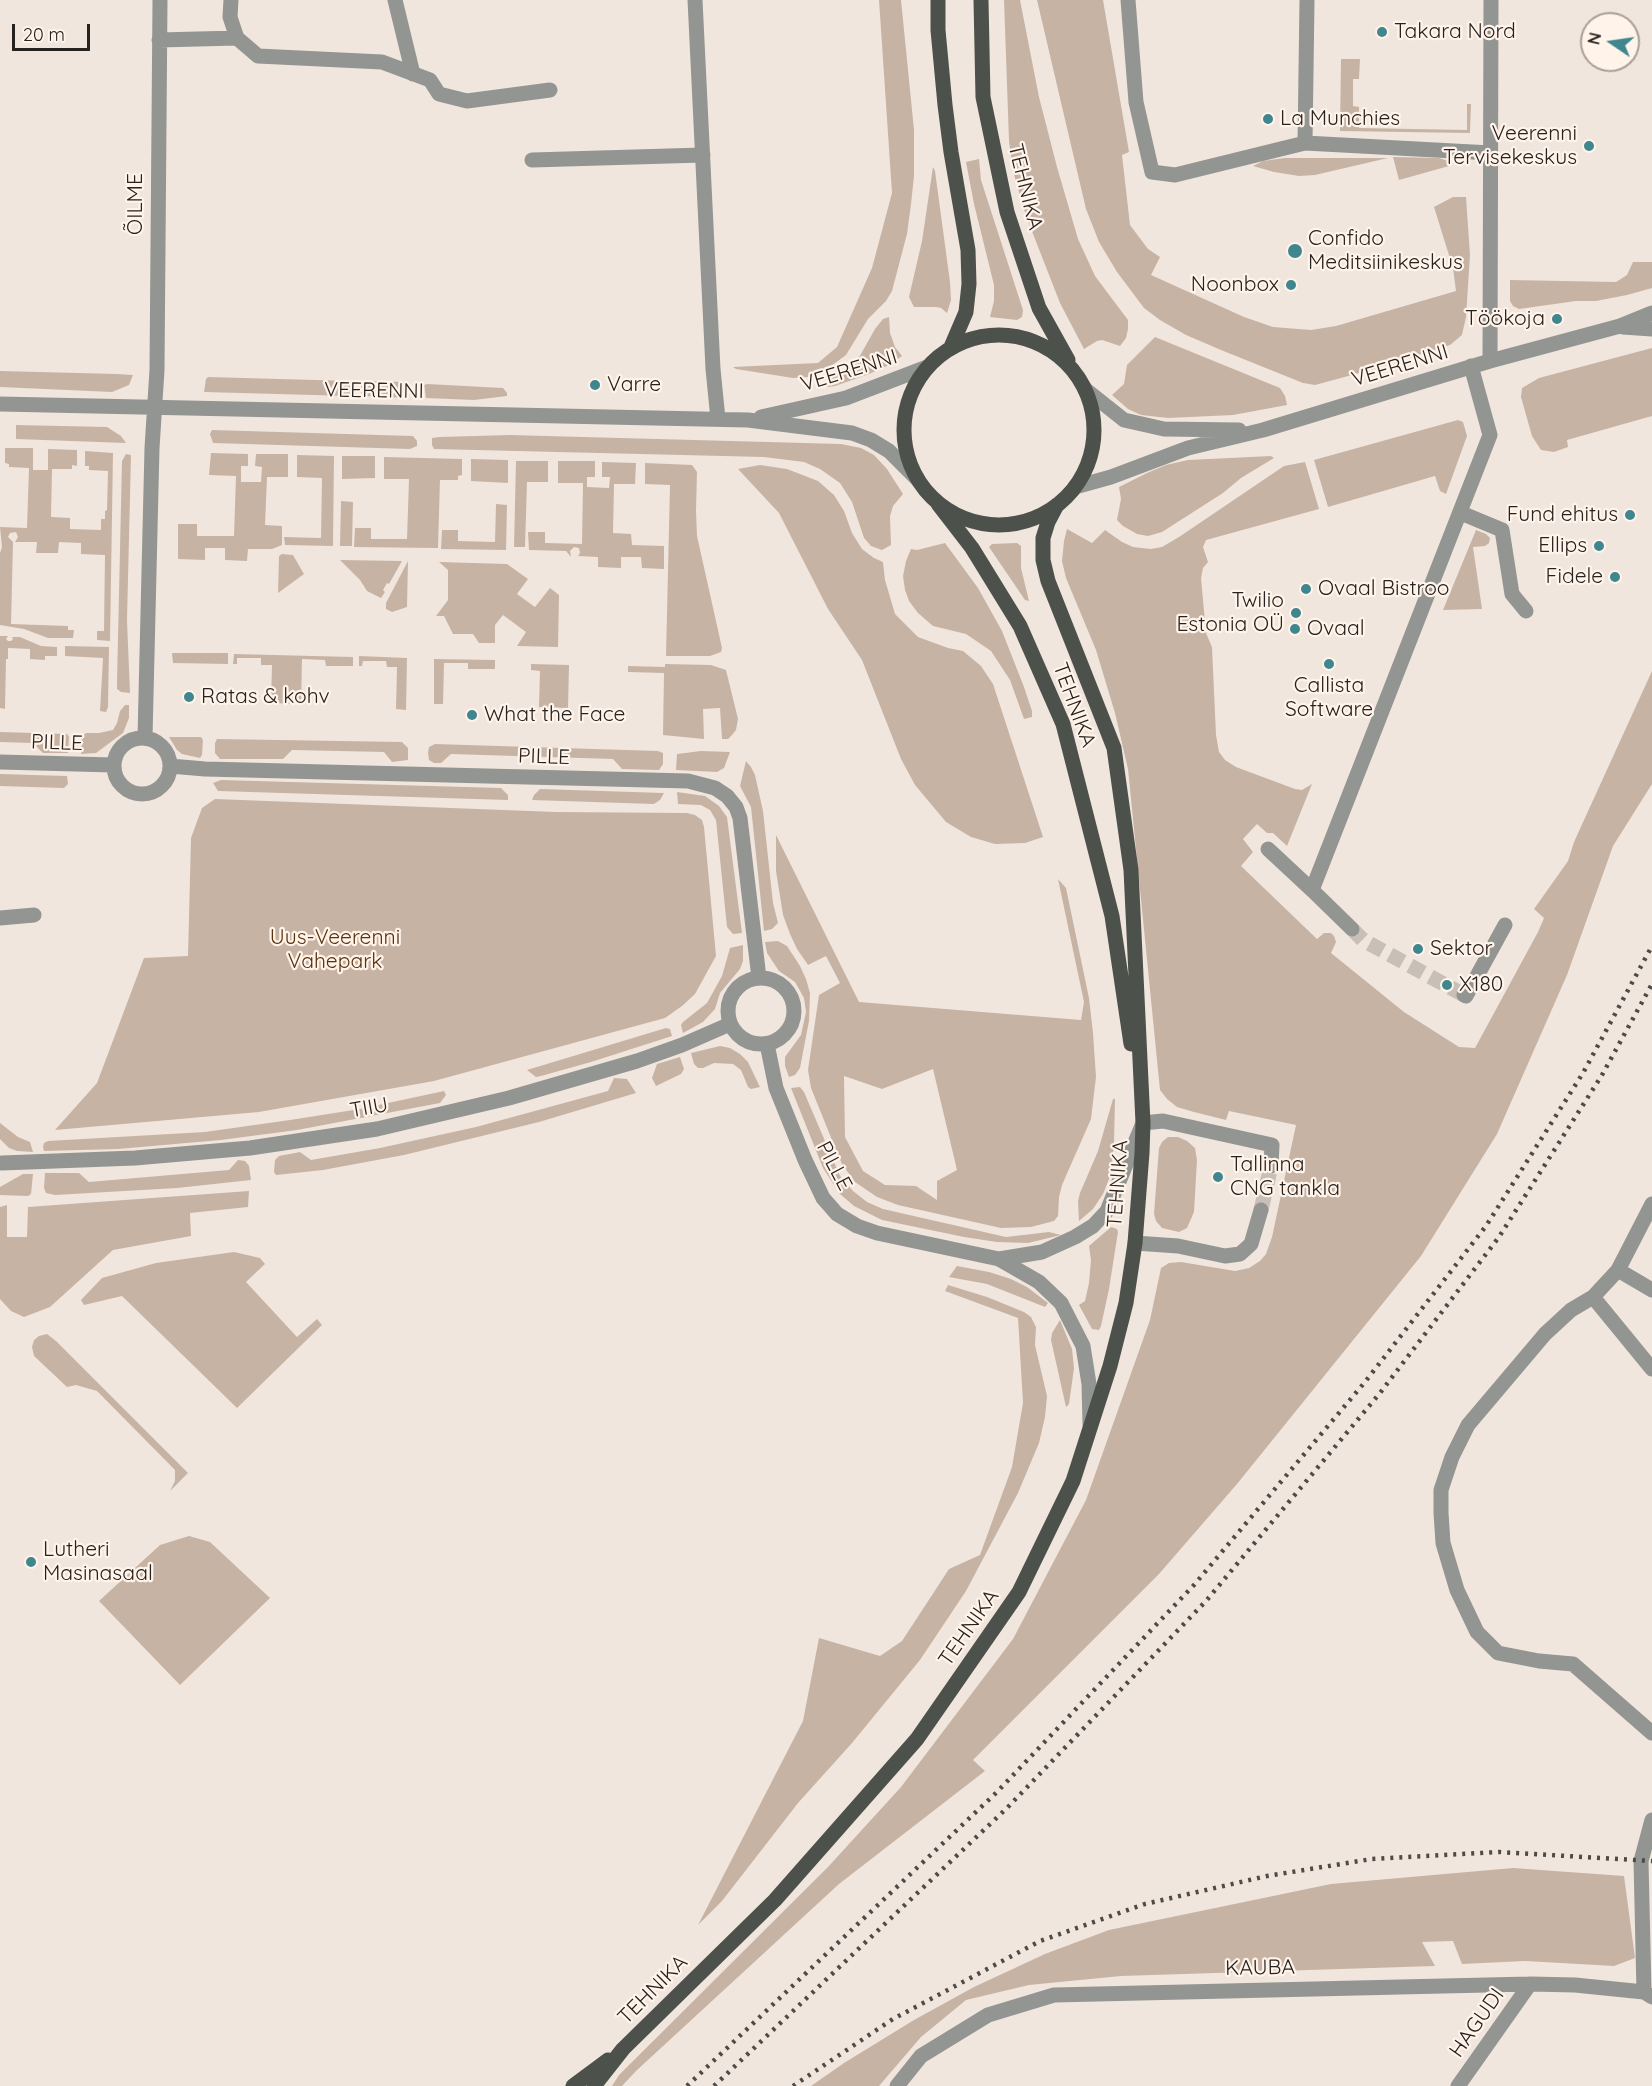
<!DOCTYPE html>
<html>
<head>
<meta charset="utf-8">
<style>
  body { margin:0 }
  #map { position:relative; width:1652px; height:2086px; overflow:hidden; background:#f1e6dd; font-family:Quicksand,sans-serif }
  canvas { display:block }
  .north { position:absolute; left:1580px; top:12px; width:60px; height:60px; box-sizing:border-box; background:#fff3ea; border:2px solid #a89f99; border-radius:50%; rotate:283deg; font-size:16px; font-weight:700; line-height:24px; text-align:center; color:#26221f }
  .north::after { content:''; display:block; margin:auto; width:21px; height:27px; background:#3f868e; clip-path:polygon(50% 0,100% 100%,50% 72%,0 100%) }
  .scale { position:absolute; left:12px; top:24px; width:78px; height:27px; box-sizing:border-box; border:3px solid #26221f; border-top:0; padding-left:8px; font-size:18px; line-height:21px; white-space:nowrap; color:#26221f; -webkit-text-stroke:4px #fff3ea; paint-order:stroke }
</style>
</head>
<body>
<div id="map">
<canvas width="1652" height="2086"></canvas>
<div class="north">N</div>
<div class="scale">20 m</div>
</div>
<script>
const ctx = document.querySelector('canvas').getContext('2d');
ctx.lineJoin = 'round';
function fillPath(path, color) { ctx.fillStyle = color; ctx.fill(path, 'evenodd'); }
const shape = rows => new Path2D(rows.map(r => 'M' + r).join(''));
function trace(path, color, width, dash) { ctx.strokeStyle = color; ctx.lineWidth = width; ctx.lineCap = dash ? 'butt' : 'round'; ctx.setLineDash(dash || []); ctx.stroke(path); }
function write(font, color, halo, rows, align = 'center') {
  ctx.font = font + ' Quicksand,sans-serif'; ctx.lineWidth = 4.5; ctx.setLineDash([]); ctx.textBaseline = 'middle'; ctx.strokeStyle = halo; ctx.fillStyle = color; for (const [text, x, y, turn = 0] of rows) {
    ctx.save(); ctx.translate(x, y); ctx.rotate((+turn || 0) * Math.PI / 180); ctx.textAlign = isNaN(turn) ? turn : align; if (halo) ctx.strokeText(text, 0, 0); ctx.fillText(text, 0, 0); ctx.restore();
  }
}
fillPath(shape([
  [879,0,901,0,914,130,914,176,911,204,907,234,892,291,886,301,868,319,846,355,823,372,808,377,793,378,736,369,733,367,818,363,837,347,872,268,892,193],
  [1004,0,1020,0,1039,97,1057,167,1078,239,1095,276,1128,320,1128,329,1126,338,1120,346,1102,340,1097,341,1084,349,1060,303,1026,216,1013,171,1009,141],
  [1037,0,1103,0,1129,152,1122,155,1130,225,1148,249,1160,257,1151,275,1244,317,1273,327,1311,330,1336,326,1456,291,1453,268,1434,207,1453,197,1466,197,1470,255,1466,317,1462,335,1450,345,1374,369,1315,385,1303,383,1221,350,1186,335,1160,320,1144,308,1117,272,1099,242,1086,209],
  [1341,59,1360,59,1359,79,1353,79,1353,106,1359,107,1359,128,1467,130,1467,104,1471,104,1470,133,1340,131],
  [1393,157,1439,158,1451,162,1449,166,1399,180],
  [1285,158,1388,158,1315,175,1299,176,1274,172,1253,166,1263,161],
  [979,159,981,180,1023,310,1022,317,1017,320,990,317,994,301,994,285,974,204,966,162],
  [933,167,935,171,950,282,951,300,947,313,941,308,936,307,914,307,909,297,922,241],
  [1633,262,1652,262,1652,288,1627,295,1596,301,1576,301,1519,309,1513,306,1510,301,1510,280,1616,282,1627,275],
  [889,317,890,333,895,347,902,356,889,365,869,374,835,386,827,387,828,381,857,361,875,329,883,319],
  [1155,337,1280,388,1285,396,1287,405,1233,415,1168,418,1141,415,1128,409,1112,395,1124,384,1127,365],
  [1652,348,1652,416,1567,440,1568,447,1554,452,1541,450,1532,436,1521,397,1522,388,1539,378],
  [0,371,117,374,133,375,129,385,112,392,0,387],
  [208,377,351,381,352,391,350,396,204,392,206,379],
  [366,381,405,382,408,388,408,398,363,396,360,390,362,384],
  [427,384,503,388,507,393,507,396,474,400,426,398,424,385],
  [1458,420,1463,422,1467,436,1446,494,1440,491,1435,476,1328,507,1314,460],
  [16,425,107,427,121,436,126,443,16,439],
  [212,430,413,436,417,441,417,446,410,449,213,443,210,434],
  [510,435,841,444,861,448,874,455,887,469,903,494,893,506,890,516,891,545,882,550,871,546,864,538,852,502,840,483,820,469,804,462,764,457,434,449,432,445,432,438,439,437],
  [5,448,33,448,33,470,48,470,48,449,77,450,77,466,72,465,72,469,52,469,51,517,70,518,70,529,101,530,101,519,105,519,105,511,107,510,108,471,89,470,89,466,85,466,85,451,113,453,110,641,97,640,97,631,104,631,105,555,81,554,81,543,59,542,58,553,36,553,37,542,15,542,18,537,16,532,10,533,8,537,13,542,11,624,68,626,68,630,74,630,73,638,48,638,24,629,0,625,0,553,2,547,0,527,27,528,29,468,9,467,9,464,5,463],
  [211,453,248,454,248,466,241,466,241,482,261,482,262,467,255,466,256,454,288,454,288,477,267,477,265,525,282,526,282,545,272,549,248,549,247,561,225,560,225,548,205,548,205,560,178,559,178,524,197,524,197,536,234,536,236,476,209,475],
  [126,454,131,455,127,620,130,693,121,692,117,689,117,682,122,461],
  [297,455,334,456,333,546,285,545,284,537,321,538,322,478,297,477],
  [342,456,375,456,375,478,342,479],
  [1271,456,1274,458,1241,478,1223,493,1162,532,1148,536,1137,534,1123,526,1117,520,1121,499,1119,487,1147,473,1166,465,1188,460],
  [384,457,462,459,462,475,458,476,458,480,440,480,438,548,354,547,355,528,371,528,371,539,407,539,409,479,384,479],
  [471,459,508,460,508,483,471,481],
  [516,461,548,461,548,482,527,482,525,547,514,547],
  [558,461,595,461,595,477,587,477,587,487,609,488,610,477,602,477,602,462,636,463,635,484,614,484,613,533,631,534,632,545,664,546,664,569,642,568,641,557,621,557,621,568,598,567,598,557,578,556,580,553,579,548,574,547,570,551,571,557,566,551,529,550,528,532,545,532,545,543,582,544,583,483,558,483],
  [1305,462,1319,509,1206,540,1203,547,1208,562,1203,568,1201,578,1206,633,1212,647,1216,735,1219,752,1225,760,1236,767,1295,789,1302,790,1312,784,1287,846,1273,833,1267,833,1257,824,1243,839,1253,852,1241,866,1317,939,1324,933,1331,933,1334,936,1336,942,1331,953,1404,1012,1459,1047,1475,1048,1538,932,1544,918,1534,909,1568,861,1574,842,1652,671,1652,784,1613,846,1567,975,1497,1134,1421,1256,1237,1484,1159,1574,973,1760,985,1771,839,1884,636,2071,622,2086,612,2086,619,2075,828,1867,901,1787,1013,1639,1086,1500,1150,1320,1161,1268,1169,1263,1181,1262,1235,1271,1249,1268,1260,1261,1266,1254,1272,1237,1296,1125,1229,1111,1226,1120,1194,1112,1177,1107,1167,1099,1160,1090,1128,769,1115,713,1096,650,1066,578,1062,561,1064,541,1067,529,1092,543,1105,530,1122,542,1133,547,1151,549,1162,547,1179,537,1284,466],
  [645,463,692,465,697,472,696,511,697,536,722,648,721,652,710,656,666,656,670,485,645,484],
  [760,465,787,469,818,481,834,495,844,511,852,533,862,549,874,558,883,562,885,580,895,614,918,637,948,648,963,651,981,666,993,684,1043,837,1025,843,995,844,971,837,946,822,915,785,901,759,862,660,828,609,779,513,738,469],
  [341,501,353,502,352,546,340,546],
  [496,504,507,505,506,550,441,549,442,530,458,530,458,541,495,542],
  [1476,530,1486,534,1490,538,1489,543,1485,546,1473,547,1482,609,1443,610],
  [945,543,978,588,1002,631,1024,687,1032,711,1032,717,1024,719,1010,680,991,651,966,634,933,626,918,613,909,601,905,590,903,576,906,561,911,549,917,550],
  [1017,543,1021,546,1021,568,1029,601,1025,600,989,547,992,544],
  [282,554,293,555,304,574,278,593,279,556],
  [340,560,402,561,389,584,387,583,383,590,385,592,381,598,367,591,360,580],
  [408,561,407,607,392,612,386,609,386,603],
  [439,562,507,564,528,579,517,594,535,607,550,588,559,595,558,647,517,646,526,632,503,615,495,625,495,643,479,643,473,634,453,634,444,616,436,616,448,600,448,570],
  [0,636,8,636,6,639,8,641,11,641,13,639,12,637,20,637,41,646,57,647,57,656,45,656,45,660,30,659,30,649,8,648,8,659,6,659,5,709,0,708],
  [65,646,109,647,108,707,106,712,100,711,103,658,65,656],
  [172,653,228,653,228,664,173,663],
  [234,654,353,657,353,666,326,666,325,660,302,659,301,704,271,703,272,665,261,665,261,658,237,658,237,664,233,664],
  [359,656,407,658,406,710,396,709,397,667,387,667,386,661,363,661,362,666,359,666],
  [434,659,495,660,495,669,468,669,468,663,444,663,443,704,434,704],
  [531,664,569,665,568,708,539,707,540,671,531,670],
  [665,664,711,665,726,670,738,719,736,730,732,735,728,739,722,739,720,708,703,709,704,739,663,735,664,673,628,672,628,666,665,667],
  [125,705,129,705,129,718,123,733,96,753,81,754,82,736,86,733,99,733,113,730,117,723,120,711],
  [0,732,67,734,69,737,68,753,43,753,33,743,0,742],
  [169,737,201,737,203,740,202,755,200,758,182,754,177,750],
  [217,739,402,742,408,748,408,760,392,762,384,752,292,750,283,759,220,759,215,753,215,743],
  [435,744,658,751,663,753,663,764,659,770,622,769,613,759,451,754,441,763,434,763,429,760,428,753,429,747],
  [701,751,730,752,724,768,717,772,676,770,677,754],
  [746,761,751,767,755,775,763,811,773,903,778,923,772,929,764,931,751,807,740,786],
  [0,774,67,776,68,784,64,788,0,786],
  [221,780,501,788,508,795,508,800,218,791,213,783],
  [540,789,664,793,660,800,654,804,532,800,534,795],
  [677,792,705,796,719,806,727,817,742,933,733,934,727,927,716,820,710,810,701,805,678,804],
  [215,799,556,812,687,813,695,815,702,820,704,827,716,956,695,994,682,1006,665,1018,434,1081,259,1112,55,1130,97,1083,144,958,188,956,191,838,202,808],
  [776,835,859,1002,1081,1020,1084,1002,1058,879,1066,888,1089,998,1093,1033,1096,1077,1091,1119,1062,1185,1059,1197,1058,1216,1054,1221,1031,1227,1001,1228,898,1205,877,1197,855,1182,842,1164,836,1150,811,1088,808,1070,819,995,840,983,826,956,808,965,797,949,790,934,783,915,776,871],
  [933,1069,957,1170,937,1181,937,1200,916,1186,885,1185,863,1171,845,1137,844,1076,882,1089],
  [778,941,787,946,800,966,806,979,810,993,809,1021,800,1068,795,1075,789,1077,785,1066,785,1057,801,1035,806,1012,804,998,795,982,779,971,767,953,765,942],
  [743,945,743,961,740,969,720,993,715,1009,703,1022,683,1033,681,1025,683,1022,707,1003,722,976,730,948],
  [666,1028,670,1029,672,1036,591,1062,541,1076,536,1077,527,1070],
  [720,1046,730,1048,740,1054,748,1062,760,1087,751,1089,748,1087,741,1070,733,1064,714,1063,703,1068,698,1068,694,1064,691,1053],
  [680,1057,684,1069,681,1074,656,1086,652,1078,657,1064],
  [614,1078,627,1079,636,1093,539,1122,404,1155,323,1170,276,1175,274,1172,275,1160,279,1156,300,1152,311,1160,380,1148,476,1127,608,1091],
  [800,1087,804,1092,840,1176,853,1191,867,1202,883,1209,1006,1237,1049,1232,1061,1235,1028,1243,997,1242,964,1237,882,1220,854,1206,840,1194,823,1168,791,1088],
  [444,1091,446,1095,440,1103,297,1130,221,1140,118,1149,44,1151,43,1147,44,1143,48,1141,205,1132,290,1120,360,1109],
  [1113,1099,1115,1099,1114,1142,1112,1165,1109,1179,1103,1194,1093,1209,1079,1221,1078,1201,1080,1193,1098,1151],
  [0,1123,18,1137,30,1142,33,1152,17,1151,9,1148,0,1139],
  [1168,1137,1178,1137,1187,1141,1195,1148,1197,1160,1194,1212,1187,1228,1179,1232,1162,1228,1156,1221,1154,1214,1159,1148,1162,1142],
  [238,1160,245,1161,249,1166,251,1180,177,1188,55,1195,46,1193,44,1188,45,1173,79,1173,89,1182,229,1170],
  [23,1174,33,1174,31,1194,28,1196,0,1195,0,1187],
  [249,1191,248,1207,190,1213,191,1236,113,1250,50,1307,24,1317,11,1311,0,1299,0,1207,7,1205,7,1237,27,1237,28,1207],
  [1111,1227,1117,1229,1118,1232,1109,1289,1101,1326,1099,1330,1092,1329,1079,1305,1085,1301,1089,1283,1091,1260,1089,1246],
  [234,1252,260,1258,265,1264,246,1282,297,1337,317,1319,322,1325,237,1408,122,1296,84,1305,81,1300,102,1278,156,1263],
  [957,1266,989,1272,1011,1279,1027,1287,1048,1303,1045,1307,987,1284,949,1277],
  [948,1285,987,1297,1024,1312,1031,1317,1036,1327,1035,1345,1047,1396,1045,1417,1039,1443,1018,1493,966,1591,920,1660,852,1743,798,1803,722,1901,698,1925,803,1721,819,1638,880,1656,902,1641,949,1569,980,1555,1012,1467,1023,1403,1018,1318,945,1291],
  [1060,1320,1072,1349,1074,1368,1069,1404,1066,1407,1051,1340,1052,1333],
  [47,1334,56,1341,188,1473,170,1491,175,1481,175,1470,97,1391,76,1385,67,1387,34,1356,32,1347,34,1340,39,1336],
  [189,1536,210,1542,270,1598,180,1685,99,1601,160,1545],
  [1513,1868,1624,1876,1635,1958,1614,1966,1525,1961,1462,1964,1453,1941,1422,1942,1435,1966,1121,1976,1029,1985,966,2000,921,2037,879,2086,811,2086,844,2063,914,2020,974,1987,1045,1954,1109,1930,1331,1884]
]), '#c7b3a4');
trace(shape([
  [1352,929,1363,940,1464,995],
  [1261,1210,1271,1166]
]), '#c8bfb7', 15, [15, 8]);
trace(shape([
  [231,0,230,17,237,38],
  [395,0,413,74],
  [695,0,713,369,718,419],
  [1128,0,1136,102,1152,172,1175,175,1305,143],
  [1307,0,1305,143,1491,153],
  [159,40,237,38,258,56,382,62,430,80,439,94,467,101,550,90],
  [532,160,703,155],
  [1623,327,1652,329],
  [1490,361,1491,0],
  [1085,389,1124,420,1164,429,1239,430],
  [0,404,748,420,852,433,871,440,889,451,918,480],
  [761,417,846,398,927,367],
  [1075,487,1111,477,1188,448,1263,430,1490,361,1620,326,1652,313],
  [1461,513,1502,530,1512,594,1526,611],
  [145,737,152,448,157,370,160,0],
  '114 766a28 28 0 1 1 56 0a28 28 0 1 1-56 0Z',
  [0,762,113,765],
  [170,766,205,769,688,781,715,788,727,796,736,807,740,818,759,978],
  [1268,849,1312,890,1490,435,1471,366],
  [1312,890,1352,929],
  [0,918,34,915],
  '728 1011a33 33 0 1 1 66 0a33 33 0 1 1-66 0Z',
  [1464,995,1466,996,1505,925],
  [767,1044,776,1088,805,1160,823,1198,837,1214,857,1226,877,1233,999,1259,1039,1282,1061,1303,1083,1346,1089,1384,1090,1425],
  [2,1163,135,1158,250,1148,377,1129,509,1098,637,1061,682,1045,730,1024],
  [1652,1204,1618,1270,1593,1297,1571,1310,1545,1334,1468,1425,1452,1457,1441,1490,1441,1513,1443,1543,1457,1590,1477,1632,1498,1653,1539,1661,1573,1664,1652,1733],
  [1135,1243,1178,1246,1225,1256,1240,1254,1251,1244,1261,1210],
  [999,1259,1042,1252,1075,1237,1093,1226,1107,1211,1143,1123,1163,1121,1272,1145,1271,1166],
  [1618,1270,1652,1290],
  [1593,1297,1652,1369],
  [1644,1992,1641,1861,1652,1820],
  [897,2086,921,2056,988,2015,1054,1995,1530,1984,1575,1985,1644,1992,1652,1997],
  [1458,2086,1530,1984]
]), '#929591', 15);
trace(shape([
  [938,0,938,30,945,105,951,152,968,250,969,284,966,312,951,347],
  [981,0,983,97,1007,212,1039,308,1068,360],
  '904 430a95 95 0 1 1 190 0a95 95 0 1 1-190 0Z',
  [938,504,972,548,1020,626,1063,724,1112,916,1131,1044],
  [573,2086,608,2060],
  [594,2086,623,2049,775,1900,917,1739,1019,1592,1073,1481,1110,1366,1126,1303,1135,1243,1142,1153,1143,1123,1131,870,1114,748,1048,581,1043,560,1043,538,1048,522,1057,505]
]), '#4c524b', 15);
trace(shape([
  [687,2086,997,1792,1194,1585,1365,1382,1486,1226,1583,1073,1652,946],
  [714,2086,1007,1808,1206,1601,1380,1393,1499,1237,1602,1075,1652,984],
  [793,2086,893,2019,1040,1941,1145,1904,1267,1876,1372,1859,1499,1852,1652,1861]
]), '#4f4a46', 4.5, [3, 6]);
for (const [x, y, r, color] of [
  [1382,32,6,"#3f868e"],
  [1268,119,6,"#3f868e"],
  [1589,146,6,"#3f868e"],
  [1295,251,8,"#3f868e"],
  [1291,285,6,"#3f868e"],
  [1557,319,6,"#3f868e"],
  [595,385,6,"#3f868e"],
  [1630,515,6,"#3f868e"],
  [1599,546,6,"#3f868e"],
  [1615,577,6,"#3f868e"],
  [1306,589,6,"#3f868e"],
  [1296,613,6,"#3f868e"],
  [1295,629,6,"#3f868e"],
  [1329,664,6,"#3f868e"],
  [189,697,6,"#3f868e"],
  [472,715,6,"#3f868e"],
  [1418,949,6,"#3f868e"],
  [1447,985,6,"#3f868e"],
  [1218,1177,6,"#3f868e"],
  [31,1562,6,"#3f868e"]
]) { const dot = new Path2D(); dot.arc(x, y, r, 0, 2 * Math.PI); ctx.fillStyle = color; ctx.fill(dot); trace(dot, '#fff3ea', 2); }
write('21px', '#26221f', '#fff3ea', [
  ["Takara Nord",1394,32],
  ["La Munchies",1280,119],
  ["Veerenni",1577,134,"right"],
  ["Tervisekeskus",1577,158,"right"],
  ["Confido",1308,239],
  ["Meditsiinikeskus",1308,263],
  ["Noonbox",1279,285,"right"],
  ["Töökoja",1545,319,"right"],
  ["Varre",607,385],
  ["Fund ehitus",1618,515,"right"],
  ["Ellips",1587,546,"right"],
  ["Fidele",1603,577,"right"],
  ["Ovaal Bistroo",1318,589],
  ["Twilio",1284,601,"right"],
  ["Estonia OÜ",1284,625,"right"],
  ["Ovaal",1307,629],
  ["Callista",1329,686,"center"],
  ["Software",1329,710,"center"],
  ["Ratas & kohv",201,697],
  ["What the Face",484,715],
  ["Sektor",1430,949],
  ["X180",1459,985],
  ["Tallinna",1230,1165],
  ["CNG tankla",1230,1189],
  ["Lutheri",43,1550],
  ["Masinasaal",43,1574]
], 'left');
write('21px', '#26221f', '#fff3ea', [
  ["TEHNIKA",1025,187,76],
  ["ÕILME",136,204,-90],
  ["VEERENNI",1400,366,-17],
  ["VEERENNI",849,371,-17],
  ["VEERENNI",374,391,1],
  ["TEHNIKA",1074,705,70],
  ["PILLE",57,743,2],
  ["PILLE",544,757,2],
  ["TIIU",369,1108,-10],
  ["PILLE",834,1166,62],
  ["TEHNIKA",1118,1184,-86],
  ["TEHNIKA",969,1628,-55],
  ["KAUBA",1260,1968,-1],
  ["TEHNIKA",653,1990,-45],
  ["HAGUDI",1477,2023,-55]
]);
write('21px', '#5a320d', '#fff3ea', [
  ["Uus-Veerenni",335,938],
  ["Vahepark",335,962]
]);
</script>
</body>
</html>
